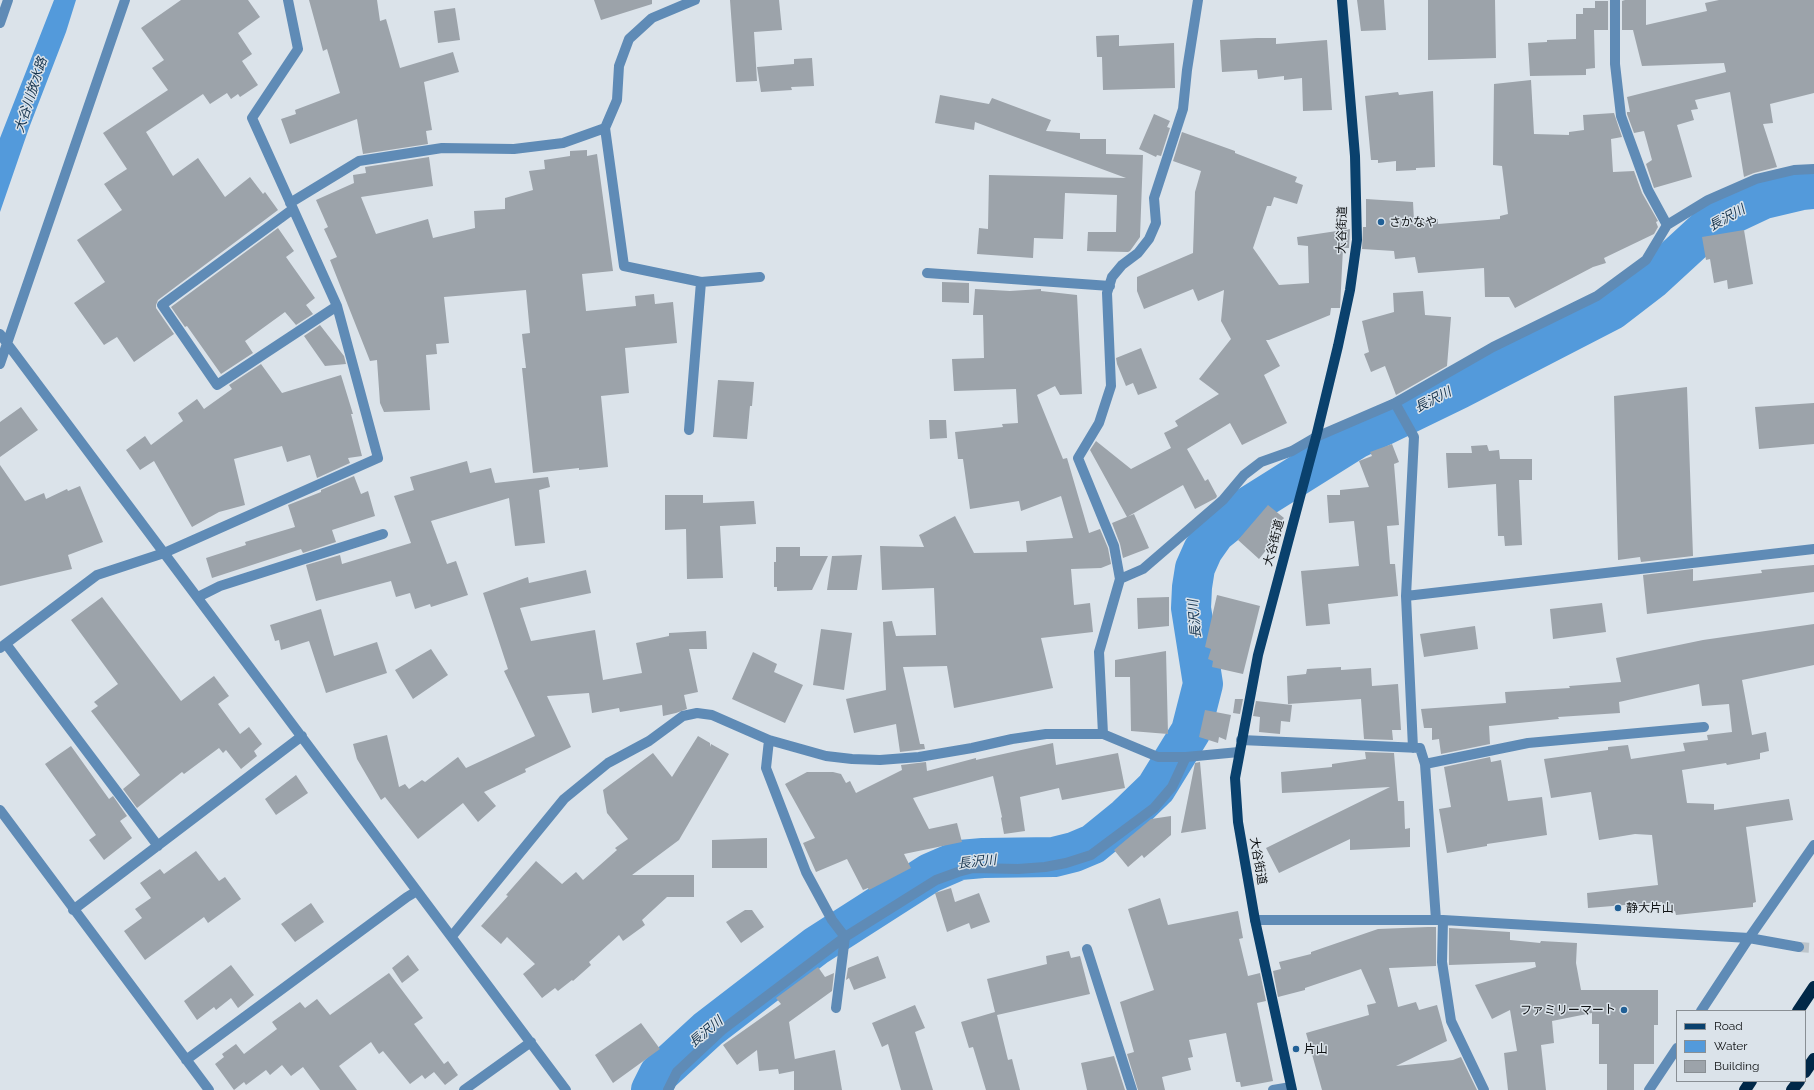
<!DOCTYPE html>
<html>
<head>
<meta charset="utf-8">
<style>
  body { margin:0 }
  #map { position:relative; width:1814px; height:1090px; overflow:hidden; background:#dbe3ea; font-family:Raleway,sans-serif }
  canvas { display:block }
  .legend { position:absolute; left:1676px; top:1010px; width:130px; height:72px; box-sizing:border-box; background:#dbe3ea; border:1px solid #898f94; margin:0; padding:5px 7px; list-style:none; font-size:12px; color:#0e1113 }
  .legend li { display:flex; align-items:center; gap:8px; height:20px }
  .legend b { width:20px; border:1px solid #898f94 }
</style>
</head>
<body>
<div id="map">
<canvas width="1814" height="1090"></canvas>
<ul class="legend">
<li><b style="height:5px;background:#0a416d"></b>Road</li>
<li><b style="height:11px;background:#539adb"></b>Water</li>
<li><b style="height:11px;background:#9ca3aa"></b>Building</li>
</ul>
</div>
<script>
const ctx = document.querySelector('canvas').getContext('2d');
ctx.lineJoin = 'round';
function fillPath(path, color) { ctx.fillStyle = color; ctx.fill(path, 'evenodd'); }
const shape = rows => new Path2D(rows.map(r => 'M' + r).join(''));
function trace(path, color, width, dash) { ctx.strokeStyle = color; ctx.lineWidth = width; ctx.lineCap = dash ? 'butt' : 'round'; ctx.setLineDash(dash || []); ctx.stroke(path); }
function write(font, color, halo, rows, align = 'center') {
  ctx.font = font + ' Raleway,"Noto Sans JP",sans-serif'; ctx.lineWidth = 3; ctx.setLineDash([]); ctx.textBaseline = 'middle'; ctx.strokeStyle = halo; ctx.fillStyle = color; for (const [text, x, y, turn = 0] of rows) {
    ctx.save(); ctx.translate(x, y); ctx.rotate((+turn || 0) * Math.PI / 180); ctx.textAlign = isNaN(turn) ? turn : align; if (halo) ctx.strokeText(text, 0, 0); ctx.fillText(text, 0, 0); ctx.restore();
  }
}
fillPath(shape([
  [54,0,76,0,66,32,29,128,0,212,0,138]
]), '#539adb');
trace(shape([
  [651,1090,659,1074,708,1029,816,946,930,873,960,860,983,858,1054,857,1074,852,1093,844,1125,818,1156,788,1191,731,1203,684,1191,608,1192,587,1195,568,1203,550,1215,533,1246,508,1356,439,1459,389,1612,310,1651,280,1713,223,1764,199,1802,190,1814,189]
]), '#539adb', 40);
fillPath(shape([
  [181,0,248,0,260,17,238,33,252,54,242,61,258,85,240,97,238,94,231,99,227,93,210,104,203,94,146,132,173,176,198,158,225,197,250,177,263,194,265,192,278,210,158,300,156,305,156,308,174,334,134,362,117,337,104,345,74,303,105,282,77,240,122,210,104,184,127,169,103,133,168,90,152,68,164,60,141,28],
  [309,0,377,0,380,21,386,19,400,68,453,52,459,72,424,82,432,130,426,131,428,144,363,154,357,119,290,144,281,119,296,114,295,110,340,93,327,49,323,51],
  [594,0,652,0,652,4,601,20],
  [730,0,779,0,782,30,754,32,757,81,736,82],
  [1357,0,1384,0,1386,30,1361,31],
  [1428,0,1495,0,1496,58,1428,60],
  [1625,0,1646,0,1646,25,1707,11,1705,3,1719,0,1814,0,1814,93,1770,104,1773,123,1763,124,1777,167,1754,173,1744,177,1730,92,1695,100,1698,109,1691,110,1694,120,1677,125,1692,177,1654,188,1646,164,1652,160,1644,131,1634,133,1627,114,1627,112,1630,112,1627,97,1726,72,1724,63,1642,66,1633,30,1622,30,1622,1],
  [1595,1,1608,1,1608,30,1594,30,1595,68,1586,69,1586,75,1530,76,1528,43,1547,42,1547,40,1576,39,1576,14,1583,14,1583,8,1595,8],
  [455,8,460,40,438,43,434,11],
  [1119,35,1119,46,1174,43,1175,88,1103,90,1102,57,1097,57,1096,36],
  [1257,38,1276,38,1276,44,1327,40,1332,110,1303,111,1302,78,1284,80,1284,76,1258,79,1257,70,1222,72,1220,40],
  [812,58,814,86,791,87,792,90,761,92,757,67,794,64,794,59],
  [1531,80,1534,134,1569,135,1569,132,1584,130,1583,115,1614,113,1622,137,1611,139,1613,172,1634,171,1642,193,1658,221,1656,222,1658,227,1654,234,1604,258,1606,263,1593,267,1515,308,1509,297,1485,297,1484,268,1418,273,1415,257,1395,259,1394,251,1362,249,1363,227,1366,227,1366,199,1413,202,1414,221,1438,219,1438,224,1500,219,1500,216,1508,214,1502,166,1493,165,1494,84],
  [1433,91,1435,167,1416,168,1416,170,1396,171,1396,161,1378,163,1378,160,1371,160,1365,96,1398,92,1399,95],
  [940,95,989,104,992,98,1051,120,1046,131,1080,133,1080,139,1106,139,1106,154,1143,155,1140,237,1130,251,1128,252,1087,251,1088,232,1116,232,1117,195,1065,193,1063,239,1034,238,1033,258,977,254,979,228,988,229,989,175,1126,178,975,122,974,130,935,123],
  [1154,114,1170,121,1167,127,1170,128,1161,156,1157,155,1156,157,1139,149],
  [1182,132,1235,151,1235,153,1297,177,1295,182,1303,185,1297,204,1274,197,1271,206,1267,206,1253,248,1279,285,1309,283,1308,246,1298,245,1297,237,1350,229,1349,248,1343,248,1340,308,1331,308,1330,315,1269,340,1266,340,1280,366,1264,375,1287,423,1242,445,1230,423,1187,449,1205,481,1208,479,1217,496,1216,498,1195,509,1183,485,1127,517,1090,450,1096,441,1131,469,1171,448,1164,433,1178,426,1175,421,1219,394,1199,379,1231,339,1221,321,1224,290,1198,301,1193,289,1144,309,1137,291,1137,277,1193,253,1195,192,1201,171,1173,161],
  [587,150,587,156,597,154,613,271,582,274,586,311,636,306,635,296,654,294,655,304,673,302,677,343,625,348,629,393,601,396,608,467,579,470,579,468,533,473,522,368,526,368,522,334,530,333,526,290,444,297,449,343,436,344,437,354,426,355,430,410,384,412,380,403,377,360,370,361,330,260,337,257,324,229,328,227,316,200,354,183,353,175,366,173,365,167,429,157,433,186,361,197,376,234,428,219,433,238,475,228,474,211,505,209,505,198,533,190,529,171,545,169,544,160,570,156,570,151],
  [278,228,294,251,286,257,315,298,306,305,313,314,296,325,285,312,245,341,253,353,221,374,187,326,185,327,171,307],
  [1744,230,1753,284,1728,289,1727,280,1714,283,1710,259,1706,260,1702,237],
  [942,282,969,283,969,303,942,302],
  [975,289,1010,291,1041,289,1041,291,1077,295,1082,394,1060,395,1055,386,1037,395,1063,459,1067,458,1089,533,1100,529,1108,548,1111,564,1101,568,1071,569,1074,605,1090,603,1093,632,1041,638,1053,688,954,708,947,666,903,667,920,744,924,744,925,749,900,752,896,724,854,733,846,699,886,690,883,622,892,621,896,636,936,635,934,588,882,590,880,546,924,547,919,535,955,516,974,553,1027,552,1026,541,1073,538,1061,496,1021,511,1019,501,970,509,963,459,958,459,955,432,1003,427,1002,424,1018,423,1016,389,954,391,952,359,984,358,983,315,973,315],
  [1423,291,1425,315,1451,317,1447,366,1396,395,1385,366,1371,372,1364,354,1369,352,1362,321,1394,312,1393,293],
  [320,325,344,356,346,364,325,366,304,336],
  [1141,348,1157,388,1138,395,1133,383,1126,386,1117,364,1116,358],
  [261,364,282,393,341,375,353,414,351,414,362,456,348,458,350,463,317,478,310,455,287,462,282,446,234,459,245,505,219,512,192,527,154,461,140,470,126,450,145,436,151,445,183,421,178,413,197,399,204,409,232,389,229,385],
  [718,380,754,382,752,406,750,406,747,439,713,437],
  [1687,387,1693,556,1641,562,1640,557,1618,560,1614,396],
  [1814,403,1814,444,1759,449,1755,407],
  [21,407,38,430,0,457,0,422],
  [929,420,946,420,947,438,930,439],
  [1392,444,1399,462,1394,464,1399,525,1387,526,1390,564,1395,564,1398,596,1328,604,1330,624,1306,626,1301,571,1359,566,1354,521,1329,523,1327,495,1340,495,1340,490,1369,487,1359,461,1372,456,1370,452],
  [1487,445,1489,451,1499,450,1500,459,1532,459,1532,480,1519,480,1522,545,1505,546,1504,536,1498,536,1496,484,1448,488,1446,453,1472,453,1471,446],
  [467,461,470,473,491,468,495,483,548,477,550,487,539,490,545,543,515,546,509,498,431,521,447,564,456,561,468,595,431,607,430,604,415,609,410,593,396,597,391,581,316,601,306,565,340,555,342,564,411,543,394,496,414,490,410,477],
  [0,465,25,501,44,493,46,499,67,489,68,491,80,486,103,542,68,555,72,569,0,586],
  [354,476,361,494,368,491,375,516,332,530,336,542,303,553,301,549,212,578,206,558,246,545,245,542,295,527,288,505,321,492,321,490],
  [665,495,703,495,703,503,754,501,756,524,720,526,723,578,687,579,686,529,665,530],
  [1268,505,1284,518,1274,530,1279,534,1259,559,1238,540],
  [1134,514,1149,548,1123,558,1120,544,1112,523],
  [776,547,800,547,800,556,828,556,812,590,777,591,777,587,774,587,774,562,776,562],
  [862,555,857,590,827,590,832,556],
  [1814,565,1814,592,1647,614,1643,575,1693,569,1693,581,1762,573,1761,570],
  [586,570,591,593,520,608,531,641,595,630,603,680,642,673,636,643,669,636,669,633,706,631,707,649,689,649,698,692,684,695,687,709,676,713,663,716,662,705,620,712,619,708,592,713,589,693,547,696,571,747,525,769,526,772,484,792,496,806,478,822,463,803,418,839,385,797,381,800,357,759,353,744,387,735,399,787,405,784,409,789,422,780,425,782,458,757,466,768,535,736,504,671,508,669,483,593,528,577,529,583],
  [1217,595,1260,606,1243,674,1212,667,1213,661,1208,659,1211,649,1205,647],
  [102,597,181,701,214,676,229,696,218,704,240,734,249,727,262,744,254,751,257,756,241,769,226,750,223,753,219,748,184,774,182,772,137,808,123,789,140,775,91,711,98,706,94,702,118,684,71,620],
  [1169,597,1169,626,1138,629,1137,598],
  [1602,603,1606,632,1553,639,1550,609],
  [321,609,334,656,377,642,387,673,326,693,309,641,281,650,279,640,275,641,270,625],
  [1814,624,1814,665,1742,680,1752,735,1766,732,1769,751,1760,753,1760,759,1727,765,1726,763,1682,770,1687,803,1714,804,1714,810,1789,799,1793,820,1746,827,1756,902,1753,903,1753,907,1676,915,1675,911,1664,912,1662,902,1588,908,1587,893,1658,885,1652,835,1635,834,1599,840,1591,792,1551,798,1544,759,1608,750,1608,747,1628,745,1631,759,1685,751,1683,743,1708,740,1707,735,1732,732,1729,704,1702,706,1699,684,1619,702,1620,713,1558,717,1559,719,1489,726,1490,744,1441,754,1439,739,1432,740,1432,728,1424,728,1421,709,1506,703,1505,692,1570,688,1569,686,1621,682,1616,658,1703,640],
  [1475,626,1478,649,1424,657,1420,634],
  [821,629,852,633,844,690,813,685],
  [431,649,448,675,413,699,395,670],
  [1166,651,1168,734,1131,731,1130,677,1115,677,1115,660],
  [753,652,777,664,774,672,803,685,785,723,732,699],
  [1341,667,1341,670,1371,668,1372,686,1398,684,1401,730,1392,730,1393,740,1364,739,1361,699,1288,704,1287,676,1306,674,1307,669],
  [1235,699,1243,699,1240,714,1233,713],
  [1256,701,1292,705,1290,722,1281,721,1280,734,1259,732,1260,717,1253,716],
  [1205,710,1231,715,1226,740,1219,737,1218,743,1199,737],
  [698,736,710,743,710,747,711,744,729,754,679,840,632,875,694,875,694,897,667,897,642,920,645,925,623,941,619,935,589,962,591,965,573,981,572,980,558,991,555,988,542,998,523,974,535,964,507,937,501,944,481,926,508,896,506,895,536,861,562,884,576,872,583,880,617,850,615,848,628,839,607,813,603,790,653,753,672,777],
  [1053,743,1056,765,1118,753,1125,788,1062,800,1059,788,1020,797,1025,831,1004,834,1001,818,1002,817,993,776,913,798,929,829,957,823,962,842,904,854,911,868,869,890,868,888,863,890,847,859,816,872,803,843,815,838,785,784,807,772,833,772,841,774,846,783,850,781,856,793,902,770,901,765,926,762,927,771,976,758,976,760],
  [71,746,109,799,113,796,127,816,120,821,132,838,104,860,89,840,96,835,45,764],
  [1365,752,1394,753,1398,801,1404,801,1405,829,1410,828,1410,847,1350,850,1350,839,1279,873,1266,848,1390,787,1282,793,1281,772,1332,767,1332,764,1366,759],
  [1490,757,1491,762,1501,760,1508,801,1542,797,1547,835,1487,844,1487,846,1447,853,1439,809,1451,807,1444,767],
  [1200,762,1206,829,1181,833,1195,763],
  [296,775,308,793,276,815,265,799],
  [1171,816,1171,835,1144,858,1142,855,1128,867,1114,850,1151,819],
  [767,838,767,868,712,868,712,840],
  [196,851,219,881,225,877,241,899,208,923,204,917,145,960,124,931,142,918,135,909,151,898,140,883,160,869,164,874],
  [951,888,955,902,979,893,990,922,971,929,969,923,947,932,935,893],
  [1160,898,1168,925,1238,911,1243,938,1239,939,1248,976,1260,973,1266,1001,1257,1003,1273,1081,1241,1087,1240,1082,1236,1082,1226,1033,1189,1040,1193,1057,1188,1058,1191,1070,1162,1077,1165,1090,1138,1090,1127,1054,1134,1052,1120,1002,1154,990,1128,909],
  [311,903,324,922,295,942,281,924],
  [745,910,752,910,764,927,741,943,726,922],
  [1428,927,1436,927,1436,966,1389,968,1398,1007,1416,1002,1419,1010,1437,1005,1447,1041,1396,1066,1453,1060,1461,1057,1477,1090,1322,1090,1306,1033,1369,1015,1367,1005,1376,1003,1361,969,1305,988,1305,990,1278,997,1273,971,1281,969,1279,962,1311,954,1311,952,1378,929],
  [1449,928,1510,932,1510,940,1540,943,1541,941,1577,943,1576,963,1581,990,1658,990,1658,1025,1654,1025,1654,1064,1634,1064,1634,1090,1607,1090,1607,1064,1599,1064,1599,1024,1592,1024,1592,1013,1552,1021,1554,1043,1541,1045,1546,1090,1508,1090,1504,1053,1517,1051,1510,1010,1492,1019,1475,985,1536,967,1535,962,1449,965],
  [1069,951,1071,958,1080,956,1090,994,997,1015,1008,1060,1012,1059,1020,1090,986,1090,973,1047,969,1048,961,1022,995,1012,987,979,1047,964,1046,956],
  [408,955,419,970,402,983,392,968],
  [878,956,886,978,854,990,849,978,846,980,848,968],
  [231,965,254,995,238,1008,231,998,216,1010,214,1007,197,1020,184,1001],
  [818,967,825,977,834,973,832,991,789,1022,795,1060,795,1059,835,1050,842,1090,794,1090,794,1071,779,1074,778,1069,759,1071,757,1050,737,1065,723,1045,781,1004,776,998],
  [389,973,423,1018,414,1024,444,1064,448,1061,458,1075,445,1085,434,1072,425,1079,422,1075,410,1084,383,1051,379,1054,371,1042,339,1066,357,1090,320,1090,303,1067,291,1076,282,1065,270,1075,266,1070,246,1085,244,1082,234,1090,215,1064,224,1057,222,1054,236,1044,244,1054,277,1029,272,1022,300,1002,305,1008,317,999,330,1015],
  [915,1005,925,1028,915,1032,933,1090,901,1090,888,1044,882,1047,872,1023],
  [641,1023,660,1049,613,1083,595,1055],
  [1114,1056,1125,1090,1087,1090,1081,1063]
]), '#9ca3aa');
trace(shape([
  [1799,947,1814,948]
]), '#bcc4ca', 10, [10, 5]);
trace(shape([
  [1615,0,1615,64,1621,116,1648,190,1667,225],
  [0,23,8,0],
  [605,128,624,266,701,282,689,430],
  [290,203,359,161,442,148,514,149,563,143,605,128,617,100,619,66,629,39,652,18,695,0],
  [293,209,162,305,217,385,337,306],
  [927,273,1110,286],
  [701,282,760,277],
  [0,334,566,1090],
  [0,364,125,0],
  [1395,403,1414,437,1406,596,1413,748],
  [1120,579,1143,569,1223,500,1244,475,1261,462,1292,451,1316,437,1395,403,1493,347,1597,296,1646,260,1667,225,1708,200,1756,179,1794,170,1814,169],
  [1406,596,1814,549],
  [198,597,220,586,383,534],
  [6,644,158,846],
  [0,648,97,575,164,553,378,458,337,306,252,118,298,49,288,0],
  [1103,734,1099,652,1120,579,1114,546,1078,458,1099,423,1111,386,1107,293,1112,277,1122,265,1138,253,1149,239,1156,223,1154,198,1183,109,1187,70,1198,0],
  [769,740,766,768,806,872,832,920,845,937,836,1008],
  [1241,740,1420,748,1425,764,1436,920],
  [1425,764,1528,743,1704,727],
  [0,810,209,1090],
  [73,910,302,736],
  [1255,920,1443,920,1749,938,1799,947],
  [1443,920,1442,962,1451,1021,1484,1090],
  [452,936,564,799,608,763,649,741,683,716,697,713,712,715,769,740,826,756,852,759,880,760,919,757,972,748,1012,739,1046,734,1103,734,1158,757,1186,757,1239,752],
  [1087,949,1132,1090],
  [1701,1011,1749,938,1814,845],
  [186,1060,407,897,417,891],
  [464,1090,531,1042],
  [668,1090,677,1072,722,1030,845,937,936,880,958,872,973,868,1018,869,1045,867,1066,863,1091,855,1154,808,1172,787,1186,757],
  [1273,1090,1291,1087],
  [1649,1090,1677,1048]
]), '#5f8bb6', 10);
trace(shape([
  [1292,1090,1255,920,1238,822,1235,778,1258,655,1316,437,1338,346,1350,290,1357,240,1355,156,1342,0]
]), '#0a416d', 10);
trace(shape([
  [1798,1011,1814,987],
  [1805,1072,1814,1059],
  [1745,1090,1751,1081],
  [1792,1090,1799,1081]
]), '#012848', 12);
for (const [x, y, r, color] of [
  [1381,222,4,"#216096"],
  [1618,908,4,"#216096"],
  [1624,1010,4,"#216096"],
  [1296,1049,4,"#216096"]
]) { const dot = new Path2D(); dot.arc(x, y, r, 0, 2 * Math.PI); ctx.fillStyle = color; ctx.fill(dot); trace(dot, '#dbe3ea', 1.5); }
write('12px', '#0e1113', '#dbe3ea', [
  ["さかなや",1389,222],
  ["静大片山",1626,908],
  ["ファミリーマート",1616,1010,"right"],
  ["片山",1304,1049]
], 'left');
write('12px', '#0e1113', '#dbe3ea', [
  ["大谷街道",1342,230,-88],
  ["大谷街道",1274,543,-75],
  ["大谷街道",1258,861,80]
]);
write('italic 13px', '#16344e', '#dbe3ea', [
  ["大谷川放水路",31,95,-72],
  ["長沢川",1727,218,-29],
  ["長沢川",1433,400,-27],
  ["長沢川",1195,619,-95],
  ["長沢川",977,862,-6],
  ["長沢川",706,1032,-40]
]);
</script>
</body>
</html>
